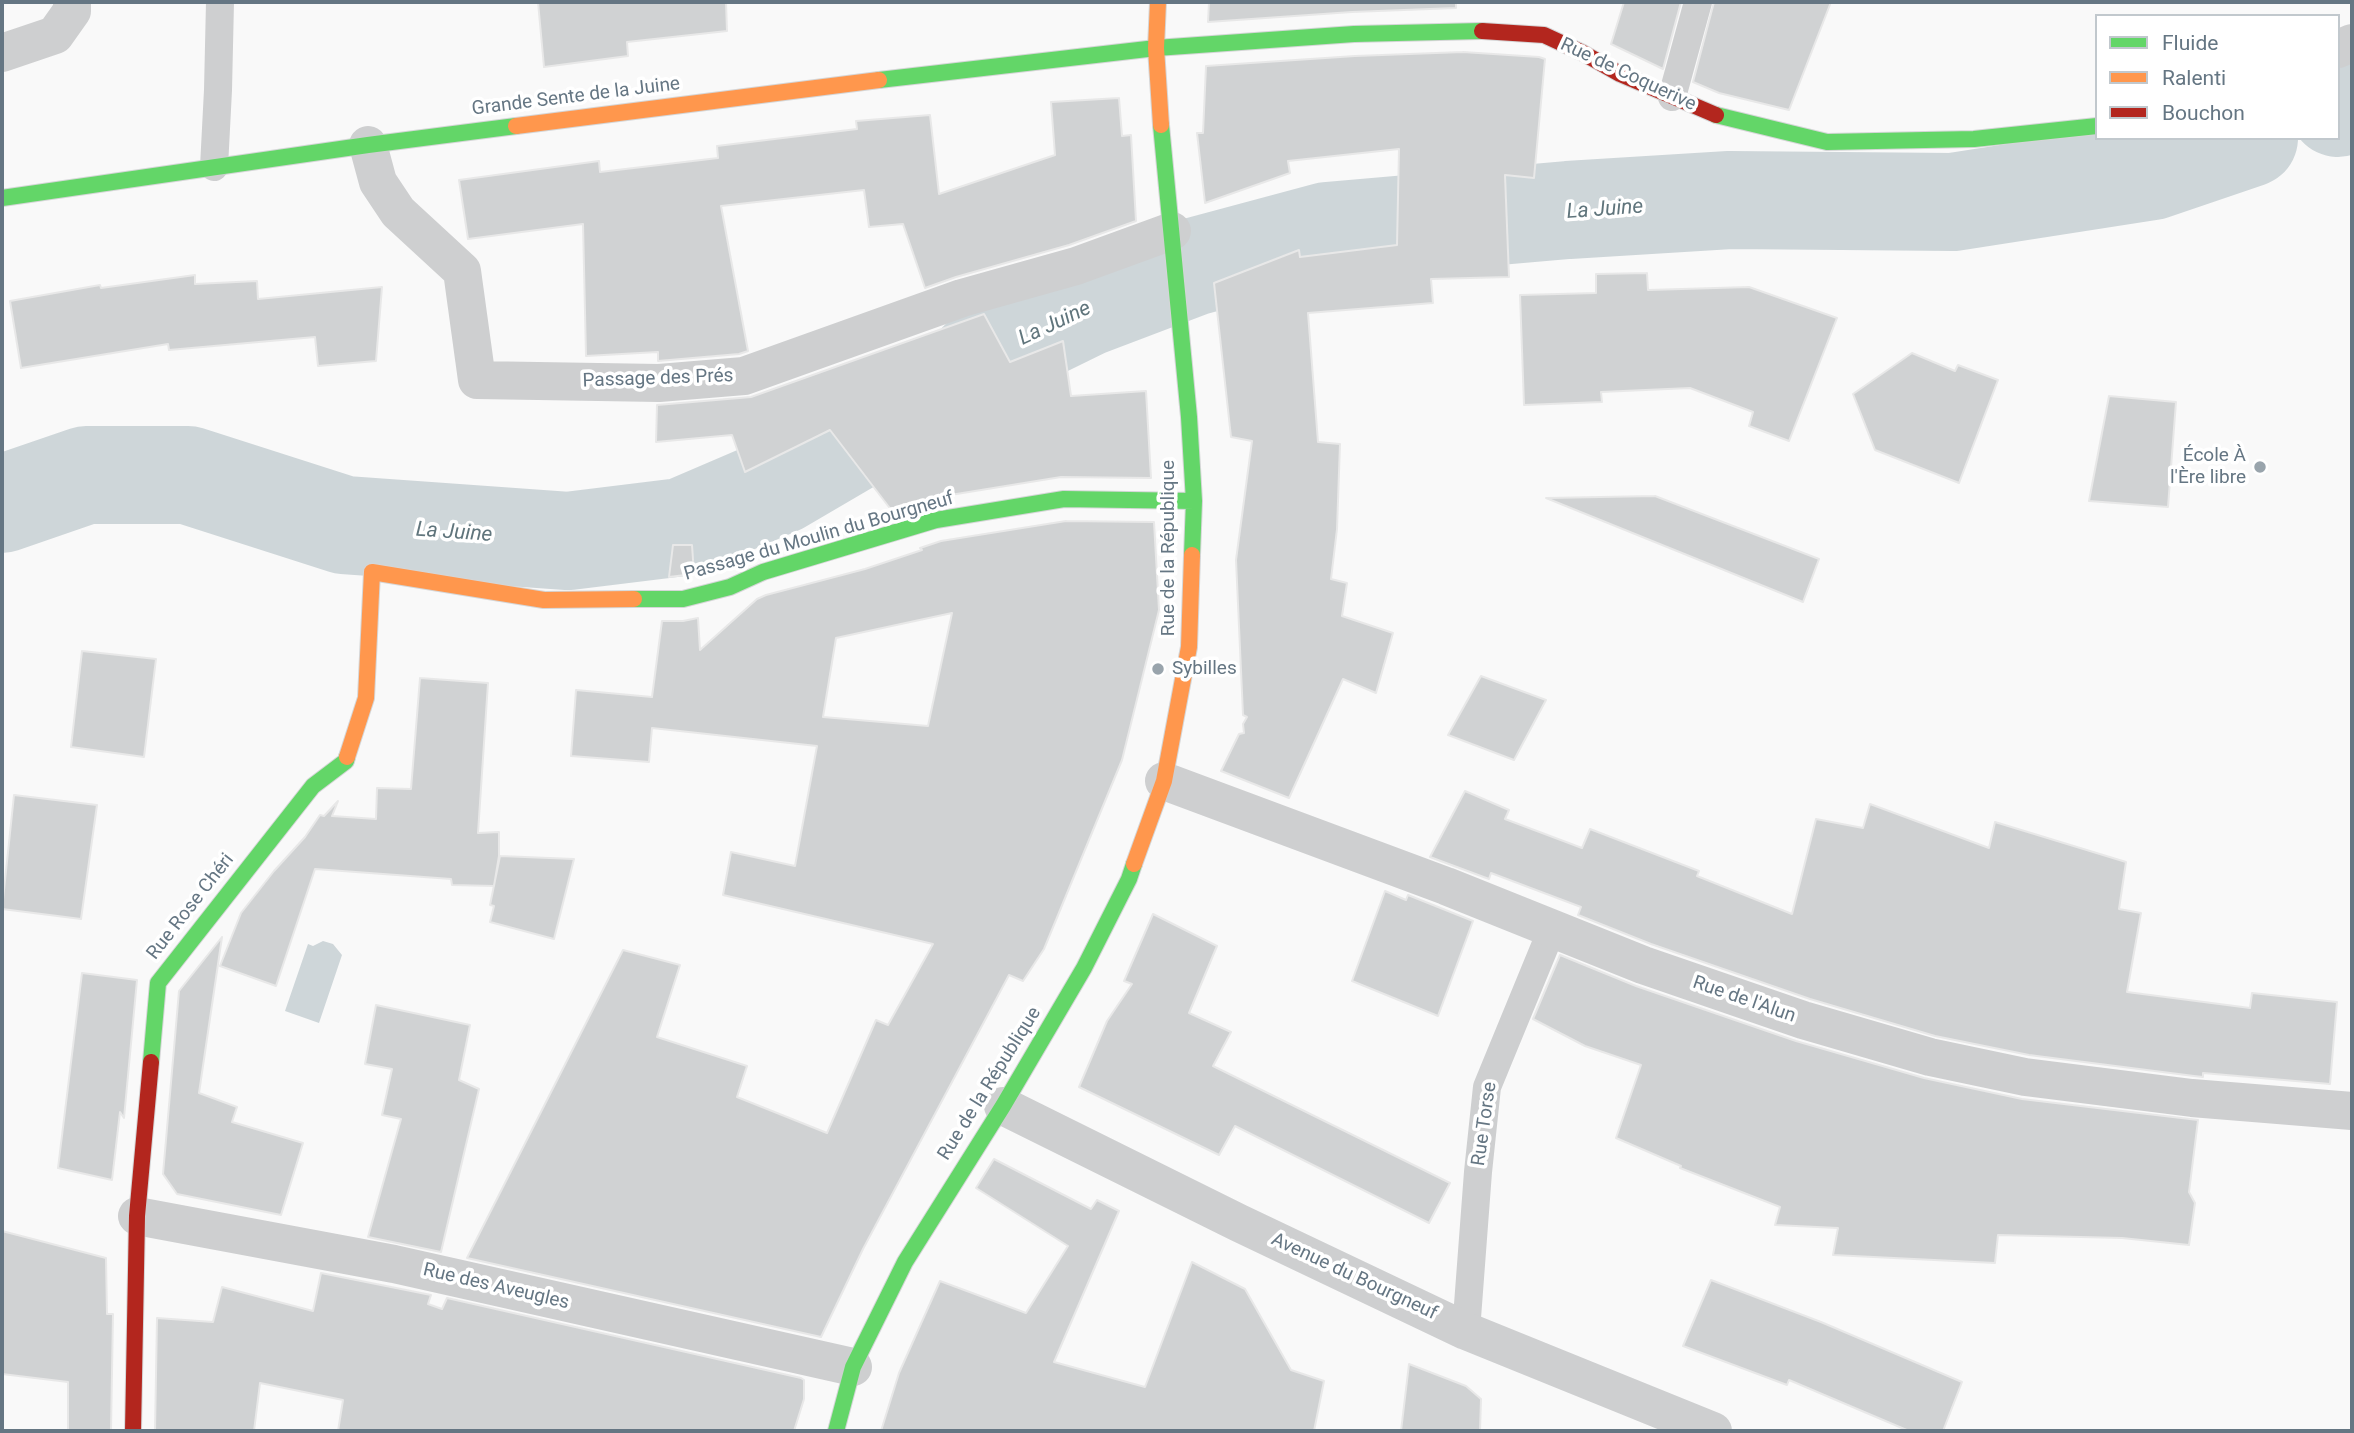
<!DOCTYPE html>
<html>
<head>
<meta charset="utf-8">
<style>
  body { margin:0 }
  #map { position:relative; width:2354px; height:1433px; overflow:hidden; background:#f9f9f9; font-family:Roboto,sans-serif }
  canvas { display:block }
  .frame { position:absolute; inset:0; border:4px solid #657683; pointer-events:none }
  .legend { position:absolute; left:2095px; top:14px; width:245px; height:126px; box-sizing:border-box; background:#fff; border:2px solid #c1c8cd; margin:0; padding:9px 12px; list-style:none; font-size:21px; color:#657683 }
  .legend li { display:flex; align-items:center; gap:14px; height:35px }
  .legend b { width:35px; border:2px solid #c1c8cd }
</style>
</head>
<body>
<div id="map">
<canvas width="2354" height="1433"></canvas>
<div class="frame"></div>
<ul class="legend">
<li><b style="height:9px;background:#63d668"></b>Fluide</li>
<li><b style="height:9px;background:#ff974d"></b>Ralenti</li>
<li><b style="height:9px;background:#b3261e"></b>Bouchon</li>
</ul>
</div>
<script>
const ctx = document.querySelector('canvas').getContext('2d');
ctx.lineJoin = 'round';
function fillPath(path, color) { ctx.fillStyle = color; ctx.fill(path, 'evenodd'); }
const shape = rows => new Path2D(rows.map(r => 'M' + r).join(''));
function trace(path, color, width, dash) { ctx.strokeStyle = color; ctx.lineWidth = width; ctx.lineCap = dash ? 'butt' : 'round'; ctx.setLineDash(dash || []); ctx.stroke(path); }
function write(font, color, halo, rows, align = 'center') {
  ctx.font = font + ' Roboto,sans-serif'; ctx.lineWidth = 7; ctx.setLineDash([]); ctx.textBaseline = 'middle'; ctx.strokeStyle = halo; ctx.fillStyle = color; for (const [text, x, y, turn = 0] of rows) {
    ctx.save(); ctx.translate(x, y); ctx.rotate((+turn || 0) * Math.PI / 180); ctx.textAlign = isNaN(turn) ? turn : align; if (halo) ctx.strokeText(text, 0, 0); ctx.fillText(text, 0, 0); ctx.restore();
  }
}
fillPath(shape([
  [323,941,333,944,342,955,319,1023,285,1011,308,944,313,946]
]), '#ced6d9');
trace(shape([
  [2338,108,2352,103],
  [979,360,1085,308,1193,267,1327,231,1568,210,1730,200,1953,202,2152,171,2249,138],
  [2,504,86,475,188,475,344,525,568,541,682,527,780,485,891,420]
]), '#ced6d9', 98);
const building = shape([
  [538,2,726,2,727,31,627,42,628,56,544,67,538,2],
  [1209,2,1456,2,1456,8,1352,12,1208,22,1209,2],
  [1624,2,1681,2,1663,69,1611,44,1624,2],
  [1714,2,1831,2,1789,110,1719,93,1693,82,1714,2],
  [1463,52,1539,57,1545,59,1534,178,1505,175,1509,277,1431,279,1433,303,1308,313,1318,442,1340,444,1337,529,1331,579,1347,583,1342,616,1393,633,1376,693,1343,679,1289,798,1221,771,1239,734,1244,733,1243,724,1247,717,1243,715,1236,560,1252,441,1231,437,1214,283,1299,250,1300,257,1397,245,1399,149,1288,161,1290,173,1205,203,1197,133,1203,133,1206,66,1355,56,1463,52],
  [1119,98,1122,136,1131,135,1136,221,1069,245,956,277,925,288,903,224,869,227,864,190,721,206,748,351,739,354,658,361,658,352,586,356,583,224,468,239,459,180,599,161,600,172,718,158,717,146,857,129,856,121,930,115,939,194,1055,155,1051,102,1119,98],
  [1647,273,1648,290,1749,287,1837,318,1789,441,1749,426,1753,412,1690,388,1601,392,1602,402,1524,405,1520,295,1596,293,1596,274,1647,273],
  [195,275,195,284,257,281,258,299,382,287,376,361,318,366,315,337,169,350,168,344,21,368,10,301,100,285,101,288,195,275],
  [984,314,1010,362,1063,341,1071,396,1146,391,1151,478,1061,477,932,498,892,511,830,430,745,472,732,435,656,442,657,405,751,397,984,314],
  [1912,353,1955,371,1958,365,1998,380,1959,483,1875,450,1853,394,1912,353],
  [2109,396,2176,402,2168,507,2089,501,2109,396],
  [1655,496,1819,559,1803,602,1546,498,1655,496],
  [1066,521,1154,522,1159,610,1122,760,1044,949,1023,981,1009,975,863,1249,821,1337,467,1258,623,950,680,965,657,1037,747,1066,737,1097,827,1133,876,1020,888,1025,933,944,723,895,731,852,795,866,817,746,652,728,649,762,571,756,576,690,652,697,662,621,683,621,698,618,700,650,757,599,766,595,865,569,922,550,920,548,941,541,1066,521],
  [952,613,928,726,823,717,836,638,952,613],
  [673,545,692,545,694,574,669,577,673,545],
  [82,651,156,659,144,757,71,747,82,651],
  [1481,676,1546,700,1514,760,1448,735,1481,676],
  [420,678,488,683,478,833,499,832,499,856,494,886,452,885,451,879,315,869,276,986,220,966,241,913,274,871,305,837,320,815,324,816,338,801,332,816,376,819,377,788,411,789,420,678],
  [1465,791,1509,810,1505,819,1582,848,1590,829,1699,871,1697,876,1792,914,1816,819,1863,828,1870,804,1989,848,1995,822,2126,862,2119,909,2141,913,2127,992,2250,1008,2252,993,2337,1002,2330,1084,2203,1073,2203,1077,2194,1076,2029,1055,1935,1036,1810,999,1651,944,1578,915,1581,907,1491,873,1489,879,1430,857,1465,791],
  [14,795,97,805,81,919,2,909,14,795],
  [500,856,574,859,554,939,490,922,494,906,490,905,500,856],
  [1385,891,1406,900,1408,895,1473,921,1438,1016,1352,981,1385,891],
  [1153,914,1217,946,1189,1013,1231,1032,1213,1066,1450,1183,1429,1223,1235,1126,1219,1155,1079,1087,1107,1021,1132,984,1124,981,1153,914],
  [222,937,199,1093,237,1107,232,1122,303,1143,281,1215,177,1194,163,1174,179,991,222,937],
  [1560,955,1636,986,1796,1041,1924,1078,2022,1099,2198,1120,2189,1192,2195,1203,2189,1245,2122,1238,1998,1235,1995,1263,1833,1255,1838,1228,1775,1225,1780,1207,1680,1168,1681,1166,1616,1138,1641,1065,1585,1046,1533,1019,1560,955],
  [82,973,137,980,124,1118,120,1112,112,1180,58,1168,82,973],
  [376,1005,470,1025,459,1080,479,1089,441,1252,368,1237,401,1119,382,1115,392,1069,365,1064,376,1005],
  [994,1159,1091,1209,1097,1200,1119,1211,1054,1362,1145,1387,1192,1262,1245,1289,1291,1370,1324,1381,1314,1431,881,1431,899,1373,940,1281,1026,1313,1068,1246,976,1188,994,1159],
  [2,1231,106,1258,107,1314,113,1314,111,1431,68,1431,68,1382,2,1374,2,1231],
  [321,1273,431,1295,428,1304,442,1309,447,1298,801,1378,804,1380,804,1399,794,1431,338,1431,343,1400,260,1383,254,1431,155,1431,157,1318,213,1322,222,1287,313,1311,321,1273],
  [1711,1280,1821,1322,1962,1382,1943,1431,1909,1431,1789,1380,1787,1385,1683,1346,1711,1280],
  [1409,1364,1466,1386,1481,1399,1480,1431,1401,1431,1409,1364]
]);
fillPath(building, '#d0d2d3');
trace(building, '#e8e8e8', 2);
const fast = shape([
  [879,80,1156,48,1354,34,1482,31],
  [1716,115,1827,142,1974,139,2097,126],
  [1161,125,1189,417,1194,501,1192,555],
  [2,198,368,145,516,126],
  [634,599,683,599,730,587,763,572,936,520,1064,499,1194,501],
  [151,1062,158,983,313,786,346,761,347,757],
  [836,1431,853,1367,905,1262,1003,1106,1084,968,1129,879,1134,864]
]);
const slow = shape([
  [1158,2,1156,48,1161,125],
  [516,126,879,80],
  [347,757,366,698,372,572,544,600,634,599],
  [1134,864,1164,781,1189,647,1192,555]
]);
const jam = shape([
  [1482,31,1544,35,1583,53,1620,74,1716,115],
  [133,1431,137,1216,151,1062]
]);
trace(fast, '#d5d6d7', 18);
trace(slow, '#d5d6d7', 18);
trace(jam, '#d5d6d7', 18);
trace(shape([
  [1672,97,1698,2],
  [214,167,218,90,220,2],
  [1466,1331,1478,1172,1487,1087,1552,929]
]), '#cecfd0', 28);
trace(shape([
  [2338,49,2352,43],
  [2,53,55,35,72,11,72,2],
  [368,145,378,182,398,212,462,271,477,380,659,383,744,376,962,298,1076,266,1172,231],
  [1164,781,1446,886,1643,965,1803,1020,1930,1057,2025,1077,2192,1098,2352,1111],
  [1003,1106,1239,1223,1466,1331,1713,1431],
  [137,1216,394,1264,853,1367]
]), '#cecfd0', 38);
trace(fast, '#63d668', 16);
trace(slow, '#ff974d', 16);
trace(jam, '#b3261e', 16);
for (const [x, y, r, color] of [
  [2260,467,7,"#99a4ac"],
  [1158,669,7,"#99a4ac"]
]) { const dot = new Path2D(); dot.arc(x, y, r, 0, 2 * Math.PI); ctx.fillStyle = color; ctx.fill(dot); trace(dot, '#fff', 2.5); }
write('19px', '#657683', '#fff', [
  ["Rue de Coquerive",1628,75,25],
  ["Grande Sente de la Juine",576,97,-7],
  ["Passage des Prés",658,379,-2],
  ["Passage du Moulin du Bourgneuf",819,537,-16],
  ["Rue de la République",1169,548,-90],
  ["Rue Rose Chéri",191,907,-52],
  ["Rue de l'Alun",1744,1000,19],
  ["Rue de la République",990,1084,-58],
  ["Rue Torse",1485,1124,-82],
  ["Avenue du Bourgneuf",1354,1277,25],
  ["Rue des Aveugles",496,1287,13]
]);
write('19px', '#657683', '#fff', [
  ["École À",2246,456],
  ["l'Ère libre",2246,478],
  ["Sybilles",1172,669,"left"]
], 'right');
write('italic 21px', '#60757c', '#fff', [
  ["La Juine",1605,210,-4],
  ["La Juine",1055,324,-25],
  ["La Juine",454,533,4]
]);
</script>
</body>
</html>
